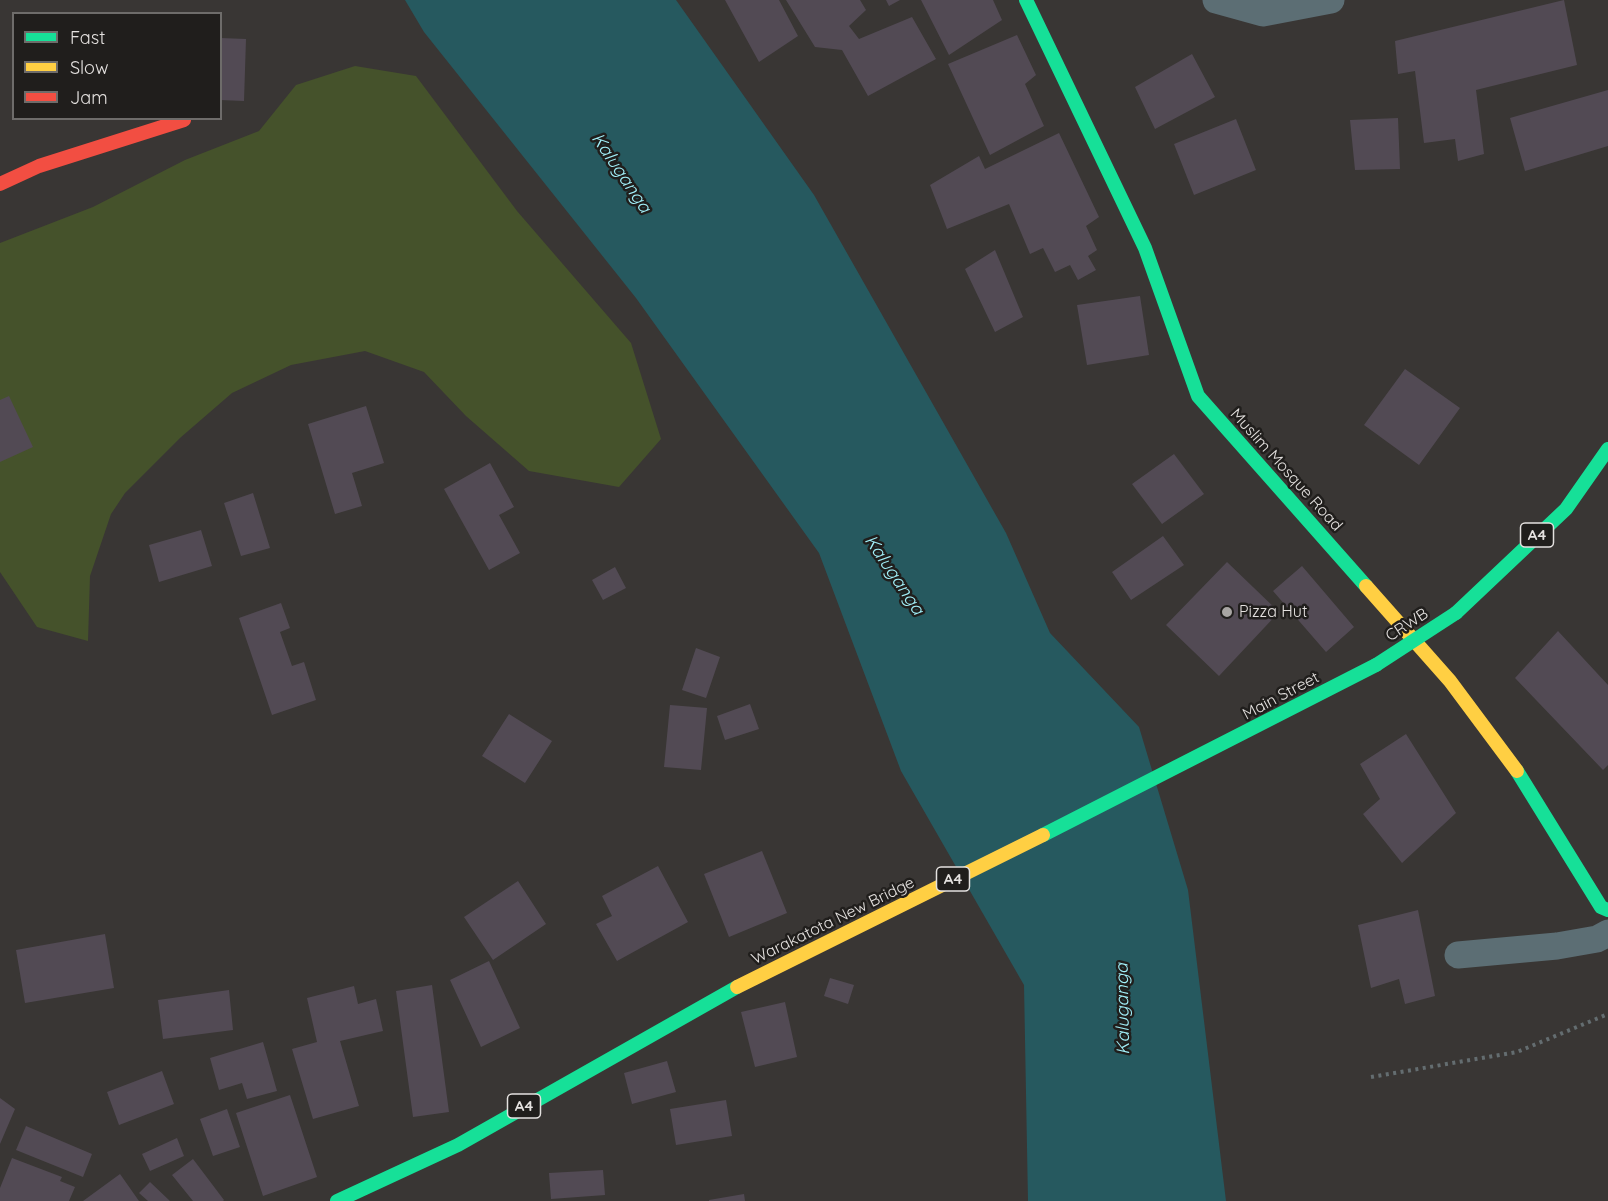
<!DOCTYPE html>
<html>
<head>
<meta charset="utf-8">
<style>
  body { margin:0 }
  #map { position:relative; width:1608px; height:1201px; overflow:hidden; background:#393634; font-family:Quicksand,sans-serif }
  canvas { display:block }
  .legend { position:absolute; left:12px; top:12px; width:210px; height:108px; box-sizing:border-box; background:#201e1c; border:2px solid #6e6c6a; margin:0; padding:8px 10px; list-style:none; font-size:18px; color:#e4e1df }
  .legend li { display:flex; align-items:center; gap:12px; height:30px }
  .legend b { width:30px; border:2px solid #6e6c6a }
</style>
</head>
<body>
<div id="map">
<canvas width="1608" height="1201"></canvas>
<ul class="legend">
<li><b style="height:8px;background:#16e098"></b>Fast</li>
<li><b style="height:8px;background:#ffcf43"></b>Slow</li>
<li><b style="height:8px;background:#f24e42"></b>Jam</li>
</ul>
</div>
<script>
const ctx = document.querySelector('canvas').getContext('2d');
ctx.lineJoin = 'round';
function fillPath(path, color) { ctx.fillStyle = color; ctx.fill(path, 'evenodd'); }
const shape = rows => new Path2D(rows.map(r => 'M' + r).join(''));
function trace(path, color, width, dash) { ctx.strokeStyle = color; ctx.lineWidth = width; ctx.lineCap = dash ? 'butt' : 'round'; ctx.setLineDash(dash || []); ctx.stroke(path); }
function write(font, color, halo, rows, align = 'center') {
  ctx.font = font + ' Quicksand,sans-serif'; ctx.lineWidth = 5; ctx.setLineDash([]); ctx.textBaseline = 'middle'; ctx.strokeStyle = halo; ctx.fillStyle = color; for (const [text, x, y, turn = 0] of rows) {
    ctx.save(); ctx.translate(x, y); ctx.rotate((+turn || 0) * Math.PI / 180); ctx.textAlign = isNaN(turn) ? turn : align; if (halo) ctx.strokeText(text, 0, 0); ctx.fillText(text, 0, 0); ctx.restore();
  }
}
fillPath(shape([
  [355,66,416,76,517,211,631,343,661,439,619,487,529,471,466,416,424,372,365,351,291,365,232,393,180,438,125,493,111,514,90,576,88,641,37,627,0,572,0,243,93,207,185,160,259,131,296,85]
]), '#45522b');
fillPath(shape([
  [405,0,676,0,814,195,1006,533,1050,633,1139,727,1188,890,1226,1201,1028,1201,1024,985,901,771,819,553,636,298,424,32]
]), '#26595f');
fillPath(shape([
  [725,0,779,0,798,36,759,62],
  [786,0,860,0,866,10,849,26,859,39,912,17,936,59,868,96,842,50,815,47],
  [886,0,900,0,889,6],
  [921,0,993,0,1002,20,949,55],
  [1564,0,1577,65,1476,90,1484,154,1458,161,1455,139,1424,143,1415,71,1398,74,1395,41],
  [1017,35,1036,75,1025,84,1044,126,990,155,948,64],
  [220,38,246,39,244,101,220,100],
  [1192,54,1215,97,1155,129,1135,87],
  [1608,90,1608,146,1525,171,1510,118],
  [1398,118,1400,169,1355,170,1350,120],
  [1236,119,1256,170,1194,195,1174,144],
  [1059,133,1099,217,1086,226,1097,250,1088,256,1096,270,1078,280,1070,265,1055,272,1043,248,1030,254,1009,204,947,229,930,185,979,156,985,169],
  [995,250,1023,317,995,332,965,269],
  [1140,296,1149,355,1087,365,1077,305],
  [1405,369,1460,408,1419,465,1364,425],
  [9,396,33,447,0,462,0,400],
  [366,406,384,463,352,473,362,506,335,514,308,424],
  [1174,454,1204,494,1162,524,1132,484],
  [490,463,514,507,499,515,520,553,489,570,444,489],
  [253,493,270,548,241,556,224,503],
  [201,530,212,566,159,582,149,545],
  [1163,536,1184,565,1131,600,1112,572],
  [1227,562,1279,612,1219,676,1166,625],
  [1302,566,1354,627,1326,652,1273,591],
  [615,567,626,588,603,600,592,580],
  [281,603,290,628,280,632,292,666,304,662,316,700,272,715,239,618],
  [1558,631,1608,685,1608,765,1603,770,1515,678],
  [696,648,720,657,706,698,682,690],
  [750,704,759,729,725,740,717,716],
  [670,705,707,708,701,770,664,767],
  [509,714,552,741,525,783,482,756],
  [1406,734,1456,813,1402,863,1363,814,1380,799,1360,764],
  [762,851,787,913,729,937,704,874],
  [658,866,688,922,617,961,596,924,612,916,602,896],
  [518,881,546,924,493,960,464,917],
  [1418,910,1435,996,1405,1004,1399,979,1371,988,1358,925],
  [105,934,114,988,25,1003,16,950],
  [489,961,520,1028,481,1047,450,980],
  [830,978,854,985,848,1004,824,996],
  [432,985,449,1112,413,1117,396,991],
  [354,986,358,1004,376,999,383,1031,340,1041,359,1106,313,1119,292,1049,317,1042,307,998],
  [229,990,233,1030,163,1039,158,1000],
  [785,1002,797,1057,755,1067,741,1012],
  [263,1042,277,1091,247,1099,242,1083,219,1090,210,1058],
  [667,1061,676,1092,632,1104,624,1073],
  [162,1071,174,1104,119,1125,107,1092],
  [290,1095,317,1177,263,1196,236,1113],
  [0,1098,15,1109,0,1144],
  [726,1100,732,1136,676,1145,670,1109],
  [227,1109,240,1147,213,1156,200,1119],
  [26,1126,92,1154,83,1177,16,1150],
  [177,1138,184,1156,150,1171,142,1154],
  [12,1158,62,1177,60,1181,75,1187,69,1201,0,1201,0,1188],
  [193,1159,224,1200,223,1201,193,1201,172,1175],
  [603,1170,605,1195,551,1199,549,1173],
  [120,1174,139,1201,83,1201],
  [150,1182,170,1201,148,1201,139,1193],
  [744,1194,745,1201,709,1201,709,1200]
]), '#524a54');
trace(shape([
  [1371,1077,1517,1052,1608,1014]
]), '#646d70', 4, [3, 4.5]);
trace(shape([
  [1216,0,1263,13,1331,0],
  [1458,955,1557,946,1597,939,1608,933]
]), '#5c6e74', 27);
trace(shape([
  [1026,0,1145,248,1198,396,1366,586],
  [1456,613,1566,509,1608,449],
  [1517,771,1601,907,1608,910],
  [1043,835,1376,665],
  [337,1201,458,1145,737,987]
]), '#16e098', 14);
trace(shape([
  [1366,586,1450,681,1517,771],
  [737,987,1043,835]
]), '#ffcf43', 14);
trace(shape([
  [0,184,39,166,184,120]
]), '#f24e42', 14);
trace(shape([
  [1376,665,1456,613]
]), '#16e098', 14);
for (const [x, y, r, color] of [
  [1227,612,6,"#a8a5a3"]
]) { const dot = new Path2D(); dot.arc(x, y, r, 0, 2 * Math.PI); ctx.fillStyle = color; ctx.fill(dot); trace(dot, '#201e1c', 2); }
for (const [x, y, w] of [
  [1537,535,33],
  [953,879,33],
  [524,1106,33]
]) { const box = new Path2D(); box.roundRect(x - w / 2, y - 12, w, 24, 4.5); ctx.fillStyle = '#201e1c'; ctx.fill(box); trace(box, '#e4e1df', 1.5); }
write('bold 15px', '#e4e1df', null, [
  ["A4",1537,535],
  ["A4",953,879],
  ["A4",524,1106]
]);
write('16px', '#e4e1df', '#201e1c', [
  ["Muslim Mosque Road",1286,470,48],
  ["CRWB",1407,625,-33],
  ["Main Street",1281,696,-28],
  ["Warakatota New Bridge",833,921,-26]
]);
write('16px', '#e4e1df', '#201e1c', [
  ["Pizza Hut",1239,612]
], 'left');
write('italic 18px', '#a2f1fa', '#201e1c', [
  ["Kaluganga",621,173,56],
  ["Kaluganga",894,575,56],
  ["Kaluganga",1123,1009,-91]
]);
</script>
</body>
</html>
